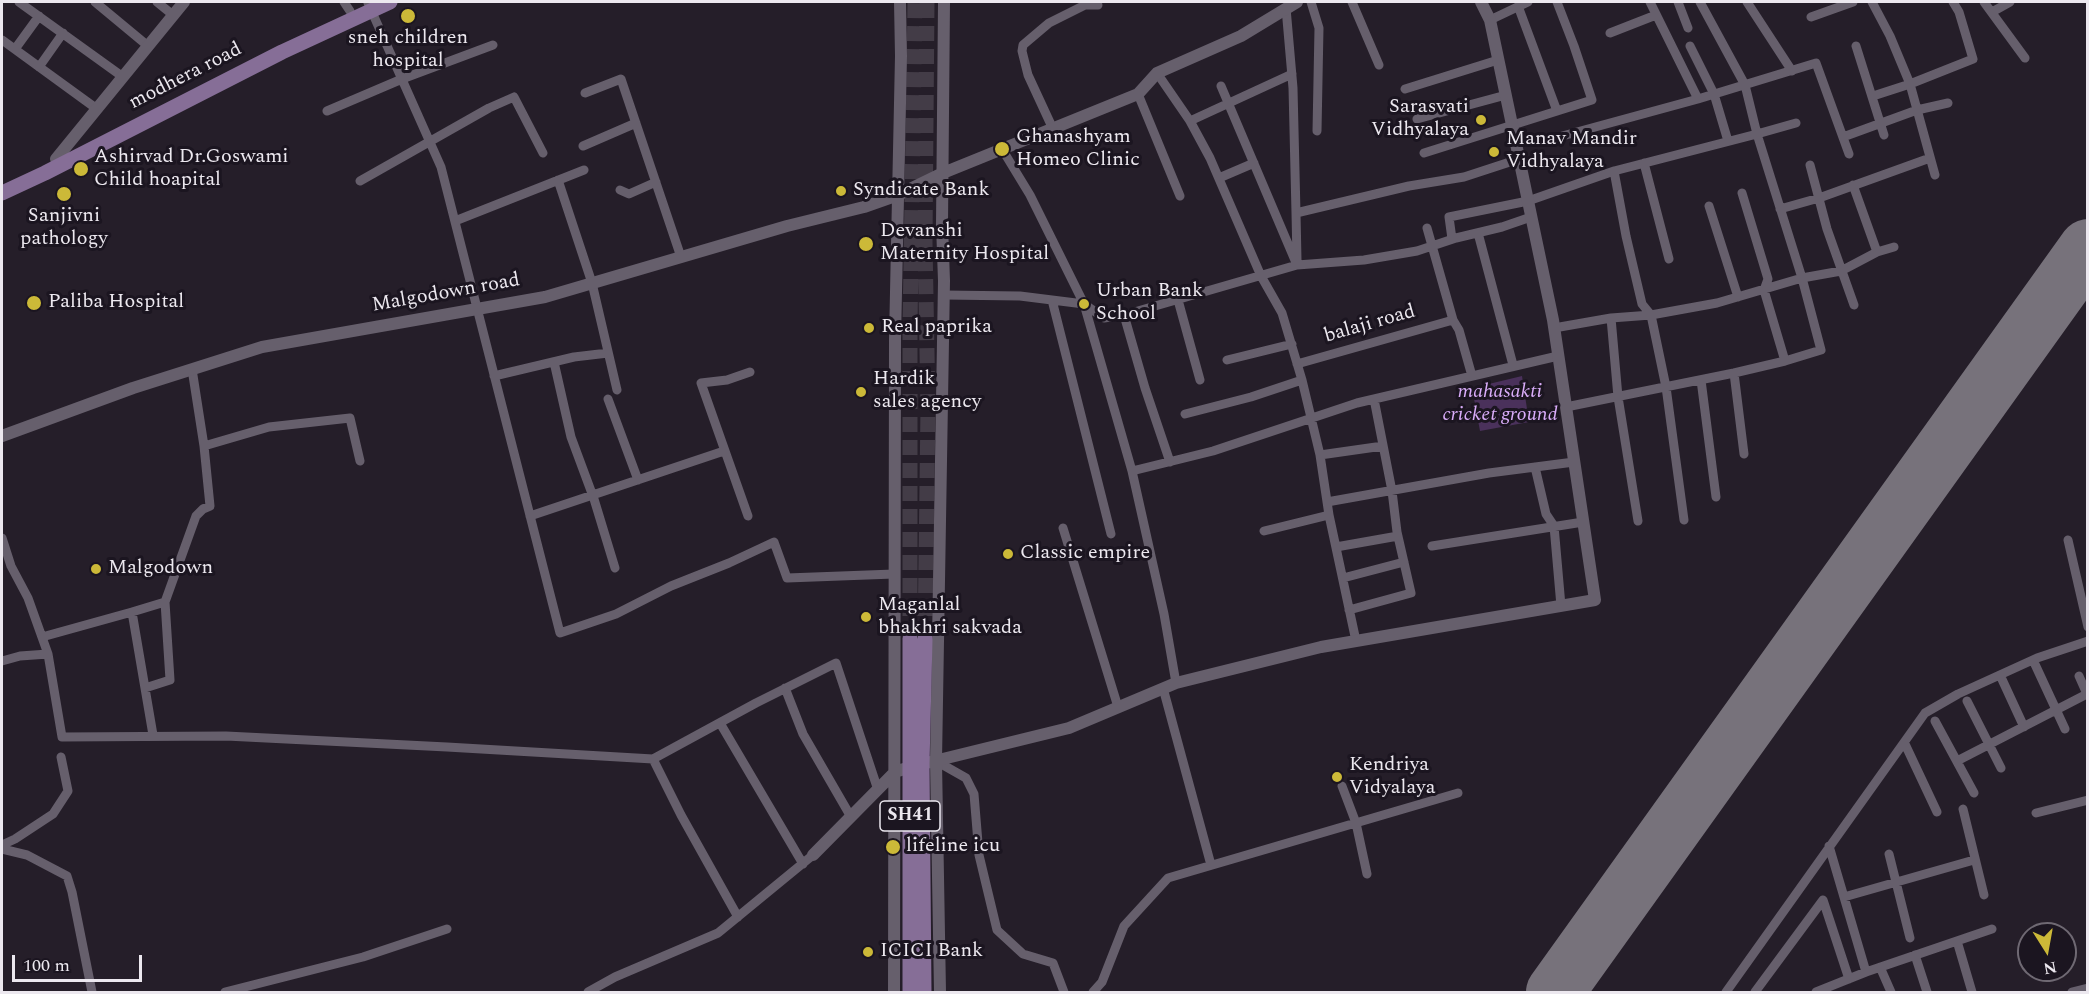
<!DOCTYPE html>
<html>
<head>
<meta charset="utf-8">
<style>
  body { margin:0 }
  #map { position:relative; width:2089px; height:994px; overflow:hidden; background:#251e29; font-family:Spectral,serif }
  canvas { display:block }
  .frame { position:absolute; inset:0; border:3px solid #ece8ef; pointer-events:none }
  .north { position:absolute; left:2017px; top:922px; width:60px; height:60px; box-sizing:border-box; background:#1b1520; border:2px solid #6f6973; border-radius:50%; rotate:169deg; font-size:16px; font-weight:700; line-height:24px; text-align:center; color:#ece8ef }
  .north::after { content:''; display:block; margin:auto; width:21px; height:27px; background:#ccb938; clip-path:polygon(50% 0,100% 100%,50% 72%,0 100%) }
  .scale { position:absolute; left:12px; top:955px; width:130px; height:27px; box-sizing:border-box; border:3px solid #ece8ef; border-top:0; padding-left:8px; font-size:18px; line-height:21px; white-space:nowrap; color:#ece8ef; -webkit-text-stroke:4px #1b1520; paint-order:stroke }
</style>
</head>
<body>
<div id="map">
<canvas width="2089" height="994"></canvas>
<div class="frame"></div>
<div class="north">N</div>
<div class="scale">100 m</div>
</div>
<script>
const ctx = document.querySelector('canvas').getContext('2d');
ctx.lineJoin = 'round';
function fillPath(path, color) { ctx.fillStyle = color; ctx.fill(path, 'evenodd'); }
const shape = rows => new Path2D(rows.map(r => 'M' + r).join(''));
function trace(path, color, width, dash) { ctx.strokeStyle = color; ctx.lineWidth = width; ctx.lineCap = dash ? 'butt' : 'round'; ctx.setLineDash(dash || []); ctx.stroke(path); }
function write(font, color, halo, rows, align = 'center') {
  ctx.font = font + ' Spectral,serif'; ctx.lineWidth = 6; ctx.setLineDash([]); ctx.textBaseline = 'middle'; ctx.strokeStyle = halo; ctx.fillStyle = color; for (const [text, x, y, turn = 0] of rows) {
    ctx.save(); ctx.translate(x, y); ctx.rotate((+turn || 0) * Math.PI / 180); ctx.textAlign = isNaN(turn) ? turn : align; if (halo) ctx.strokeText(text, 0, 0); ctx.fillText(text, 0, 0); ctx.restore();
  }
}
fillPath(shape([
  [1522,376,1529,422,1480,431,1472,388]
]), '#4a315b');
trace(shape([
  [1555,992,2088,248]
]), '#77727b', 58);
trace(shape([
  [910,639,910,326,915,2],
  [925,639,928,407,925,242,927,2]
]), '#433c47', 15, [15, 8]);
trace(shape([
  [19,2,123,77],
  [95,2,148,46],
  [157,2,173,15],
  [344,2,350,11],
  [1311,2,1319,28,1317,131],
  [1352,2,1379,65],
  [1650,2,1698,99],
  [1678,2,1688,28],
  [1700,2,1745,85,1757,134,1796,123],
  [1747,2,1792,71],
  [1872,2,1890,36,1910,84,1935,175],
  [1984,2,2025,58],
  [368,3,441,167,560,633,616,614,671,586,729,563,774,542,787,578,894,574],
  [1518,6,1557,111],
  [1286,8,1293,88,1296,213,1409,186,1464,177,1519,159],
  [1992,12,2010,2],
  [1811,17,1853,2],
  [1490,20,1528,2],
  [1610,33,1656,15],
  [2,40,97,109],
  [1690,46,1714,94,1728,141],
  [1856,46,1884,135],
  [15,49,39,16],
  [39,67,63,33],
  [1157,73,1190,121,1210,158,1261,276,1282,313,1302,380,1320,455,1329,515,1356,641],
  [1221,86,1297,265],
  [1405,89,1498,60],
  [585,93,621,79,681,257],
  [1138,94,1180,196],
  [1873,96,1910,84,1973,59,1959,12,1953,2],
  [327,111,402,79,493,45],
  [1417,119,1506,95],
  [1190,121,1292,74],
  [1053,129,1028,75,1022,51,1023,45,1049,23,1085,5,1098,5],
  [1843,137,1917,110,1948,103],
  [1555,138,1698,99,1816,63,1849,154],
  [583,146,636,123],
  [1002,149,1030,195,1084,304,1104,318,1124,315,1297,265,1364,260,1417,251,1456,238,1502,227,1531,217],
  [1424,153,1592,100,1574,46,1557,2],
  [1644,163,1669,259],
  [1810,165,1827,229,1854,305],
  [1614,171,1626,236,1642,304,1651,315,1666,387,1684,520],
  [1219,178,1254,163],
  [558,180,592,283,617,390],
  [360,181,489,108,514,97,543,153],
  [1853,185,1877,252],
  [620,190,629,194,656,182],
  [1742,193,1768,279,1764,290,1785,361],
  [1709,206,1738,297],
  [1780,209,1819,198,1930,158],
  [1296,213,1297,260],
  [455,221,584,170],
  [1427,228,1453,320,1459,330,1472,376],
  [1478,233,1513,365],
  [1452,239,1449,217,1528,201,1614,171,1757,134,1802,278,1821,350,1785,361,1734,373,1566,407],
  [944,295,1020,296,1084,304,1132,471,1164,614,1176,683],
  [1052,300,1111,534],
  [1178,300,1200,380],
  [1124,315,1145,388,1170,462],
  [1611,318,1618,397,1638,521],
  [1554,328,1611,318,1651,315,1717,303,1802,278,1841,271,1877,252,1894,247],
  [1227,360,1292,344],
  [554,362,571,437,594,499,615,568],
  [1297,364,1453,320],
  [1734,373,1744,454],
  [494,376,574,357,608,353],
  [1701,380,1716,497],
  [608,399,638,480],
  [1185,414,1251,397,1302,380],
  [204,446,269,427,350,418,360,461],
  [1320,455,1383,446],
  [1535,467,1546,514,1554,526,1561,606],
  [1132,471,1213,451,1357,403,1558,356],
  [1327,502,1489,473,1574,462],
  [530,516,724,451],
  [748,516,701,383,727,380,750,372],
  [1063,528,1118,707],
  [1264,531,1329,515],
  [2,538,11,566,28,598,48,654,62,737,226,736,447,747,653,759,756,703,836,663,878,790],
  [2068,540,2088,627],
  [1432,546,1583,522],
  [1336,547,1398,536],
  [1343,578,1404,562],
  [1349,610,1411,593,1397,532,1392,491,1374,399],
  [132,612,165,602,196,516,203,509,210,506,204,446,192,369],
  [42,637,132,612,153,735],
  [2033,660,2065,729],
  [2,661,20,656,48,654],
  [2000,675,2024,727],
  [145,688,170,680,165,602],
  [785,688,803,734,851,817],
  [1163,688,1211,865],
  [1967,701,2001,768],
  [1935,721,1974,793],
  [720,723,803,864],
  [1905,744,1937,812],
  [653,759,681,815,738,917],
  [936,761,966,778,974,794,979,855,997,930,1023,954,1053,963,1064,992],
  [1957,761,2087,694,2079,676],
  [1342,786,1356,823,1367,874],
  [1963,809,1984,895],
  [2036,813,2088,800],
  [2,845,15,839,53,814,68,791,61,757],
  [1829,846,1866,972,1992,929],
  [2,849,27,855,67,876,72,892,92,992],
  [1889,854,1910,938],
  [1844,897,1974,860],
  [1957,941,1972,992],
  [1915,955,1927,992],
  [1880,967,1891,992],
  [225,992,363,957,447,929],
  [588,992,615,977,718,933,813,855],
  [1093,992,1102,982,1124,926,1168,878,1458,793],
  [1726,992,1925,713,1958,694,2037,658,2088,641],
  [1755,992,1823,900,1849,979],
  [1816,992,1866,972],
  [2072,992,2088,988]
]), '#665f6c', 9);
trace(shape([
  [56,159,184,2],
  [2,436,133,388,262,347,545,297,787,226,864,207,898,195,943,173,1138,94,1157,73,1241,36,1297,2],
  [813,855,895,772,910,767,1069,728,1176,683,1321,647,1595,600,1553,320,1490,20,1481,2],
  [894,992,895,339,901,56,900,2],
  [940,992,936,761,944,281,942,224,944,2]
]), '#665f6c', 12);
trace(shape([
  [2,193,45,173,282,52,390,2],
  [910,992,910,639],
  [924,992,922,764,925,639]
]), '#866e97', 15);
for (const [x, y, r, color] of [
  [408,16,8,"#ccb938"],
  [1481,120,6,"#ccb938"],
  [1002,149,8,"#ccb938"],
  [1494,152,6,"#ccb938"],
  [81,169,8,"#ccb938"],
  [841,191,6,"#ccb938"],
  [64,194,8,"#ccb938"],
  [866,244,8,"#ccb938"],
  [34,303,8,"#ccb938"],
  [1084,304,6,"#ccb938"],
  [869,328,6,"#ccb938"],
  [861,392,6,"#ccb938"],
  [1008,554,6,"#ccb938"],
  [96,569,6,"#ccb938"],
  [866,617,6,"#ccb938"],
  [1337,777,6,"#ccb938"],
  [893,847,8,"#ccb938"],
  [868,952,6,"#ccb938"]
]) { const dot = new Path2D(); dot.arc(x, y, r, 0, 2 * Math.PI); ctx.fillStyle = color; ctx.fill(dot); trace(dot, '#1b1520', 2); }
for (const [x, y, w] of [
  [910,816,60]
]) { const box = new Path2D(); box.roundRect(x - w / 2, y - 15, w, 30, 4.5); ctx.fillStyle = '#1b1520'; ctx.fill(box); trace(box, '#ece8ef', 1.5); }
write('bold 18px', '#ece8ef', null, [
  ["SH41",910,816]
]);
write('20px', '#ece8ef', '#1b1520', [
  ["sneh children",408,39,"center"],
  ["hospital",408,62,"center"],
  ["Sarasvati",1469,108,"right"],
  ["Vidhyalaya",1469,131,"right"],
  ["Ghanashyam",1016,138],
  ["Homeo Clinic",1016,161],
  ["Manav Mandir",1506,140],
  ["Vidhyalaya",1506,163],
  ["Ashirvad Dr.Goswami",94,158],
  ["Child hoapital",94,181],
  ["Syndicate Bank",853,191],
  ["Sanjivni",64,217,"center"],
  ["pathology",64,240,"center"],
  ["Devanshi",880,232],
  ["Maternity Hospital",880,255],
  ["Urban Bank",1096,292],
  ["School",1096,315],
  ["Paliba Hospital",48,303],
  ["Real paprika",881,328],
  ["Hardik",873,380],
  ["sales agency",873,403],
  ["Classic empire",1020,554],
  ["Malgodown",108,569],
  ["Maganlal",878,606],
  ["bhakhri sakvada",878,629],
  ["Kendriya",1349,766],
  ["Vidyalaya",1349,789],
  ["lifeline icu",906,847],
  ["ICICI Bank",880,952]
], 'left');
write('20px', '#ece8ef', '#1b1520', [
  ["modhera road",186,77,-27],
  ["Malgodown road",446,294,-10],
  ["balaji road",1370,325,-16]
]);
write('italic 20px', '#daadfa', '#1b1520', [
  ["mahasakti",1500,393],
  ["cricket ground",1500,416]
]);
</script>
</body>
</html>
